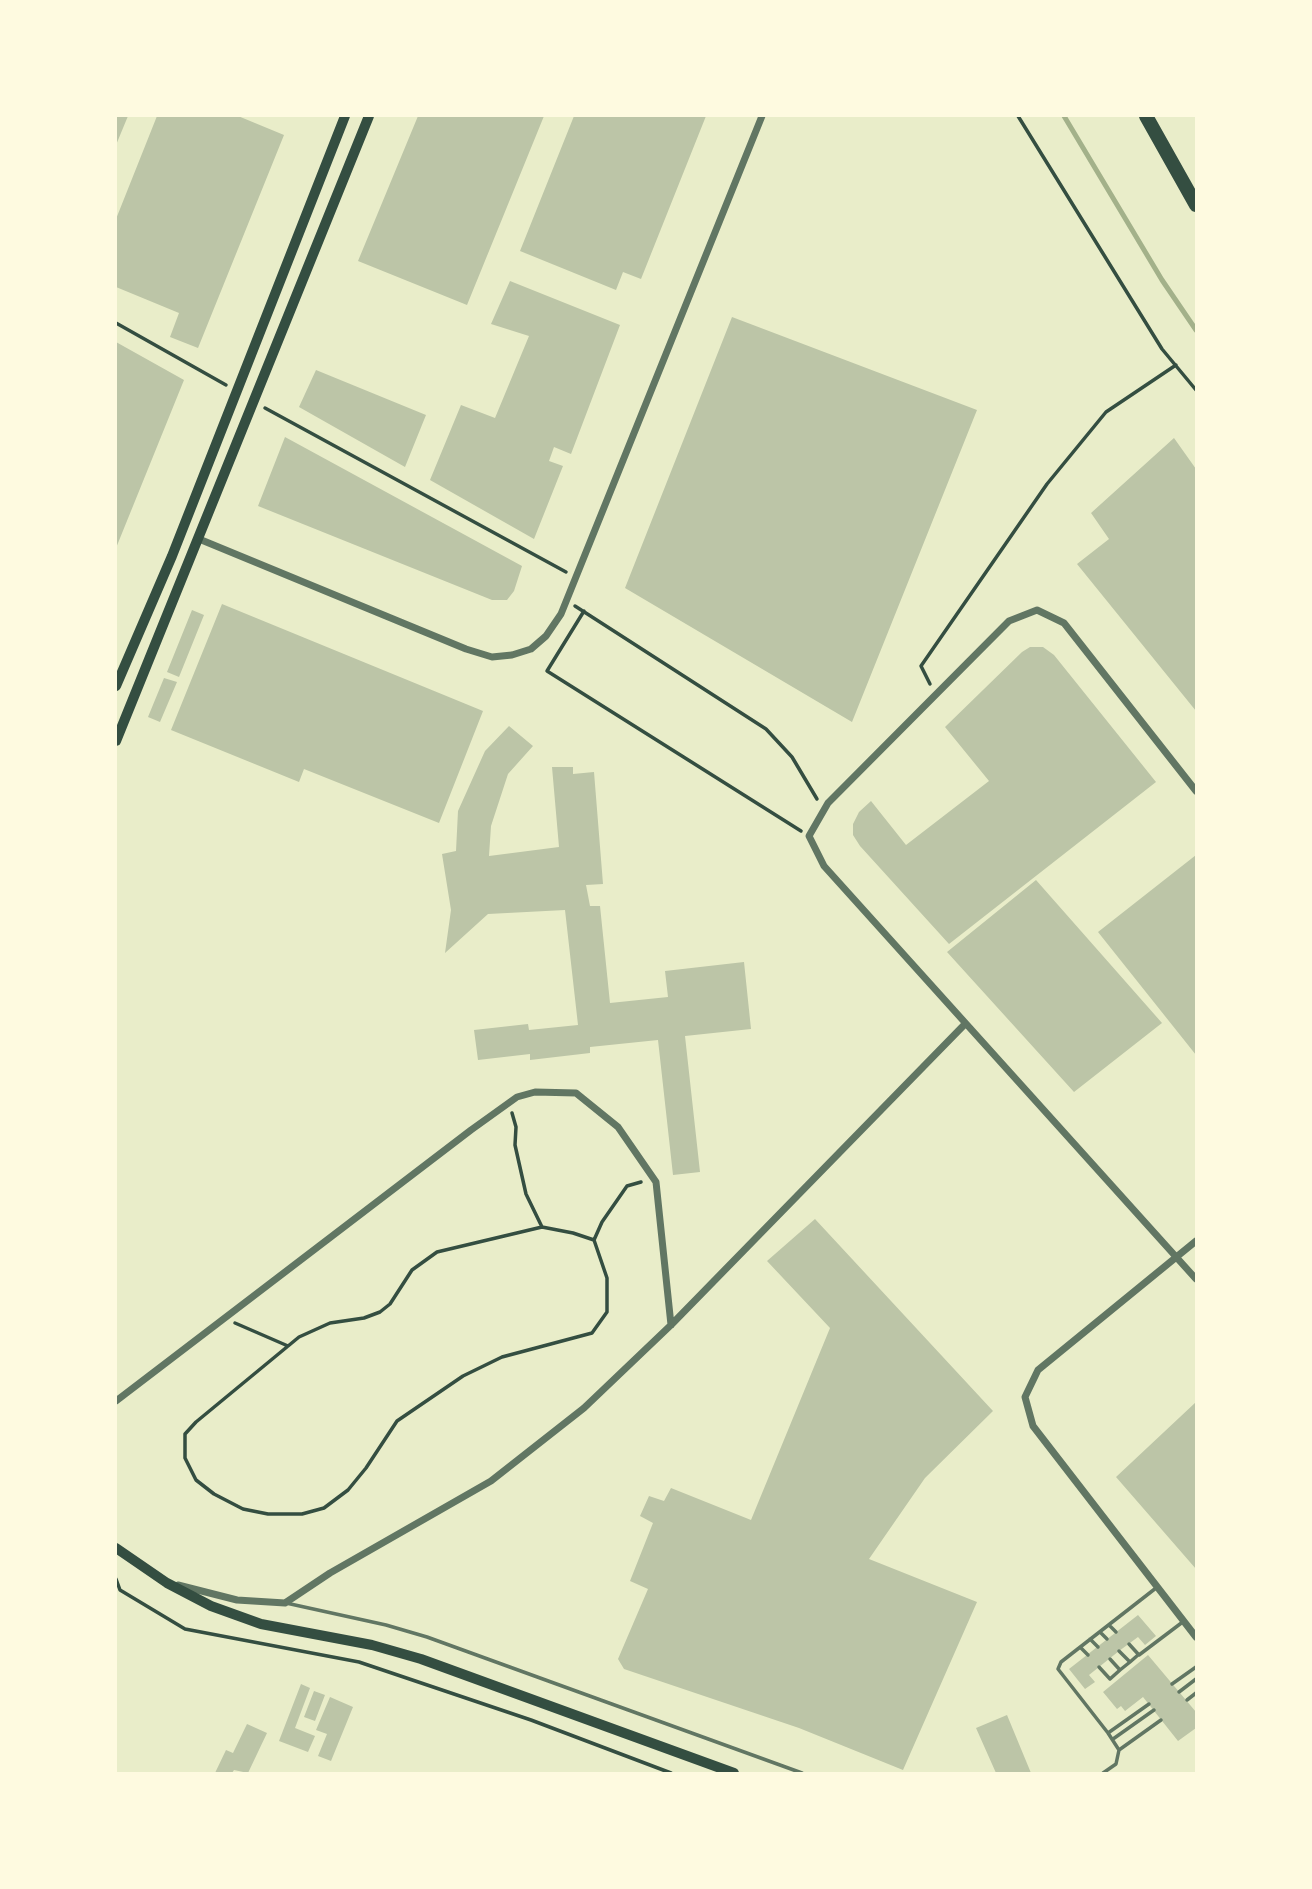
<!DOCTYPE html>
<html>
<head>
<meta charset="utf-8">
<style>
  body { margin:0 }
  #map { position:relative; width:1312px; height:1889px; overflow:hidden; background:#e9edc9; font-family:"Archivo Narrow",sans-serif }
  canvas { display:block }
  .frame { position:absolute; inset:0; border:117px solid #fefae0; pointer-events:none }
</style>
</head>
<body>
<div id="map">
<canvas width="1312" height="1889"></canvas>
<div class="frame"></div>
</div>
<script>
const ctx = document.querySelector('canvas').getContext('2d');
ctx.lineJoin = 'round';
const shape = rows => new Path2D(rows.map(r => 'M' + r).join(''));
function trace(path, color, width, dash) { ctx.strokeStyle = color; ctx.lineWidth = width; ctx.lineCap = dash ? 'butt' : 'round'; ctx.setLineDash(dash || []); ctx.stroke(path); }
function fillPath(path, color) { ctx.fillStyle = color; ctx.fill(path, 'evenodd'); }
trace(shape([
  [1064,116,1162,280,1196,330]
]), '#a3b18a', 5);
fillPath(shape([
  [116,116,128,116,116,145],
  [157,116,238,116,284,135,198,348,170,337,179,313,116,287,116,219],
  [418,116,544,116,467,305,358,261],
  [574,116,706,116,641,279,623,272,616,290,520,251],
  [510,281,620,325,571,454,554,447,549,461,563,466,534,539,430,480,461,405,495,418,529,336,491,324],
  [732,317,977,410,852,722,625,588],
  [116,342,184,380,116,548],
  [316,370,426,415,405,467,299,407],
  [285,437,522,566,514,591,507,600,492,600,258,506],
  [1174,438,1196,469,1196,711,1077,564,1109,539,1091,513],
  [222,604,483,711,439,823,304,769,299,782,171,730],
  [192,610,204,615,179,677,167,672],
  [1030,647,1043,647,1054,655,1156,782,949,944,860,846,853,835,853,824,859,812,871,801,906,845,989,781,945,727,1022,652],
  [164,678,177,682,160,722,148,717],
  [509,726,533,746,508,774,491,826,489,856,559,847,552,767,573,767,573,774,594,772,603,884,586,885,590,906,600,906,610,1003,668,997,665,971,744,962,751,1029,685,1036,700,1172,673,1175,658,1040,590,1047,590,1053,530,1060,530,1054,478,1060,474,1030,528,1024,529,1030,578,1025,565,910,488,914,445,953,451,910,442,854,456,851,458,811,485,751],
  [1196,855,1196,1055,1098,932],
  [1036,880,1162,1023,1074,1092,947,952],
  [815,1219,993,1411,925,1478,869,1559,977,1602,903,1770,799,1728,624,1669,618,1659,648,1589,630,1581,653,1523,640,1516,649,1496,664,1501,671,1488,751,1520,830,1328,767,1261],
  [1196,1402,1196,1569,1116,1477],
  [1138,1615,1156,1636,1145,1645,1138,1637,1119,1651,1089,1675,1095,1682,1085,1689,1069,1669],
  [1148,1655,1196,1712,1196,1728,1178,1741,1143,1697,1125,1711,1121,1706,1117,1709,1103,1692],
  [301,1684,310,1688,295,1728,315,1736,308,1752,279,1741],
  [314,1691,325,1695,315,1721,304,1717],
  [330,1697,353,1707,331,1761,318,1756,327,1734,316,1730],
  [1007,1715,1031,1773,996,1773,976,1728],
  [247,1724,267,1733,248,1773,234,1770,232,1773,215,1773,226,1750,233,1753]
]), '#bcc5a7');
trace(shape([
  [1018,116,1162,349,1196,390],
  [116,323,226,385],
  [265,408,566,572],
  [575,606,766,729,792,757,817,799],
  [584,611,547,671,801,831],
  [930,684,921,666,1047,484,1106,412,1176,365],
  [512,1113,516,1127,515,1145,526,1194,542,1227],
  [542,1227,573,1233,594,1240,607,1278,607,1312,592,1333,502,1357,463,1376,397,1421,366,1468,348,1490,324,1508,302,1514,268,1514,243,1509,214,1494,196,1480,185,1458,185,1434,196,1422,299,1337,330,1323,364,1318,380,1312,390,1304,412,1270,437,1252,542,1227],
  [594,1240,602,1222,627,1186,641,1182],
  [235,1323,288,1346],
  [116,1579,120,1590,185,1629,359,1662,531,1720,671,1773]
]), '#344e41', 3.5);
trace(shape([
  [286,1603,386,1625,427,1637,802,1773],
  [1109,1625,1116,1632],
  [1100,1632,1107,1639],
  [1090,1639,1098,1647],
  [1129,1644,1139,1655,1184,1621],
  [1080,1647,1088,1655],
  [1119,1651,1130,1662,1138,1655],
  [1110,1659,1120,1670,1130,1662],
  [1099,1667,1110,1679,1120,1670],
  [1172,1684,1196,1667],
  [1179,1692,1196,1679],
  [1187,1700,1196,1693],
  [1108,1733,1058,1669,1061,1662,1156,1588],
  [1113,1739,1154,1710],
  [1119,1750,1161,1720],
  [1103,1773,1116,1764,1119,1750,1108,1733,1149,1704]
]), '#617663', 3.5);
trace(shape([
  [199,539,466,649,492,657,512,655,531,649,546,636,561,614,762,116],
  [1196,791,1064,623,1037,610,1009,621,828,803,809,836,824,866,1196,1279],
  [1196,1241,1038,1370,1025,1397,1033,1426,1196,1637],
  [116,1401,471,1130,517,1097,535,1092,576,1093,618,1127,656,1182,671,1325],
  [178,1585,237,1600,285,1603,330,1573,491,1481,584,1408,671,1325,965,1024]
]), '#617663', 7);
trace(shape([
  [116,686,172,556,345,116],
  [116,741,369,116],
  [116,1548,167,1583,211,1606,261,1624,372,1645,421,1659,734,1773]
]), '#344e41', 10);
trace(shape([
  [1146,116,1196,205]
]), '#344e41', 14);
</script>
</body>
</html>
